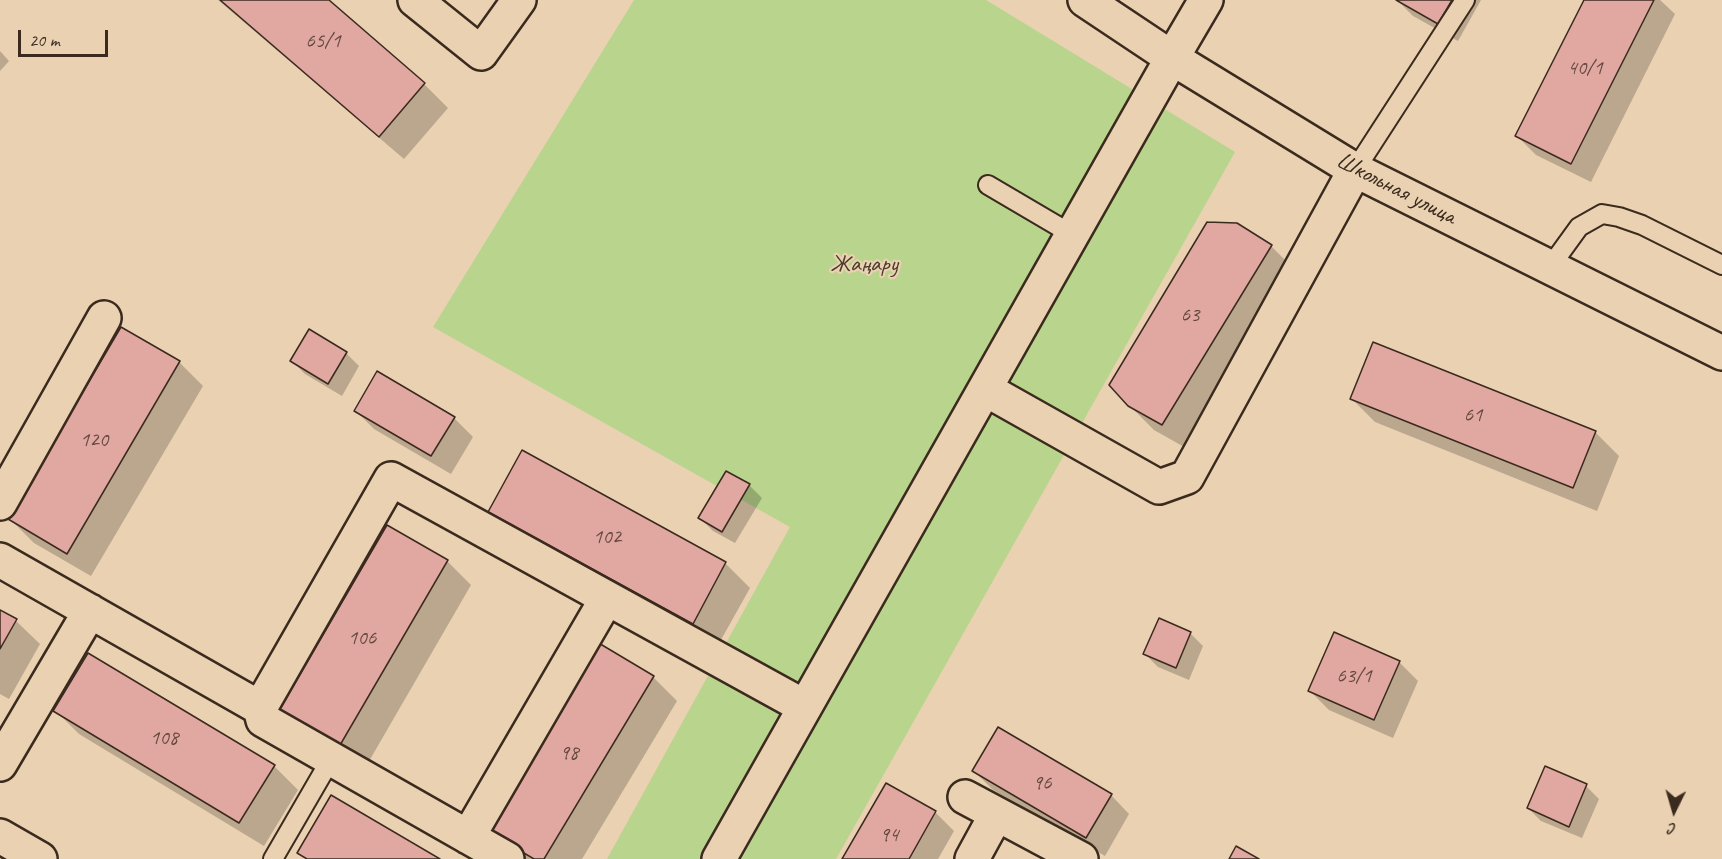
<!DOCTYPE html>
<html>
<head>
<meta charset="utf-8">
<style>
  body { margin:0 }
  #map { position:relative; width:1722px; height:859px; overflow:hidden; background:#e9d1b2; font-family:Caveat,sans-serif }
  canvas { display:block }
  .north { position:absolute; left:1644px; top:781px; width:60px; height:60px; -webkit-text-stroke:4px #e9d1b2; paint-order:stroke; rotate:185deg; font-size:16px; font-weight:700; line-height:24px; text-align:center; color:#3b2a1e }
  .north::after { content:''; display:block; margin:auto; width:21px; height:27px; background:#3b2a1e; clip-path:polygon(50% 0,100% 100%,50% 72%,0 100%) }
  .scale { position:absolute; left:18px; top:30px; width:90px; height:27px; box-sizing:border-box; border:3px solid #3b2a1e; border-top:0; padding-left:8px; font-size:18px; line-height:21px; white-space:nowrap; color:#3b2a1e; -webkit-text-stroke:4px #e9d1b2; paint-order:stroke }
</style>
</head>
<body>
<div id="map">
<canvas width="1722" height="859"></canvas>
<div class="north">С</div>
<div class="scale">20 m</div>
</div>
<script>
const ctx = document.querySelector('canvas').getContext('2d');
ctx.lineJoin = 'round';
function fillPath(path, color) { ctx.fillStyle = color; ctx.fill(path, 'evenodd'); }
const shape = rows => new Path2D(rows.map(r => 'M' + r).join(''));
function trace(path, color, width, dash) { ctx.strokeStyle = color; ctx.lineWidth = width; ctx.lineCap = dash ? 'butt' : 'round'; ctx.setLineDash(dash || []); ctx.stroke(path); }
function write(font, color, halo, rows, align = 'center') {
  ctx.font = font + ' Caveat,sans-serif'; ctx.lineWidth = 4.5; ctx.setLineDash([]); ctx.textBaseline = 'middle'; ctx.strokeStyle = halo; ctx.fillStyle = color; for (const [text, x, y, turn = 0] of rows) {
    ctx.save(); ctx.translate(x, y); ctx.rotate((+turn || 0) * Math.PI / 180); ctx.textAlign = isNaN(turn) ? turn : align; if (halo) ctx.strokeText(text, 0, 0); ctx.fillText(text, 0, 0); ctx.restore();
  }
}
fillPath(shape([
  [634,0,986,0,1235,152,836,859,607,859,790,527,433,327]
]), '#b9d48c');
fillPath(shape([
  [218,0,327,0,424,84,448,108,404,159],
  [1397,0,1481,0,1458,41,1413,16],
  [1586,0,1660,0,1675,14,1591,182,1536,155,1517,136],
  [0,51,9,61,0,71],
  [1236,224,1271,246,1295,270,1186,448,1154,430,1129,405],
  [346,353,359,366,342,396,305,374,292,361],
  [179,362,203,386,91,576,34,543,10,519],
  [1351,398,1595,432,1619,456,1597,511,1375,422],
  [356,411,454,418,473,437,451,474,374,429],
  [522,452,726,564,750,588,717,647,514,535,490,511],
  [749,485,762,498,735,543,713,531,700,518],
  [447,561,471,585,361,775,301,741],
  [0,611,16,621,40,644,9,699,0,694],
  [1160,620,1191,634,1203,646,1189,680,1158,667,1145,654],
  [1399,662,1418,681,1393,738,1329,710,1310,691],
  [653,677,677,701,582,859,520,859,511,853],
  [55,710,274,766,298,790,264,846,79,734],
  [1546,768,1586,786,1599,799,1582,838,1541,821,1528,808],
  [974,771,1111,795,1129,814,1105,856,993,790],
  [935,812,954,831,938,859,843,859]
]), '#0003');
const building = shape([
  [220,0,329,0,425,83,379,137,220,0],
  [1396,0,1452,0,1438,24,1396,0],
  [1584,0,1654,0,1571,164,1515,136,1584,0],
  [1207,222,1237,223,1272,245,1162,425,1128,406,1109,385,1207,222],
  [121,327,180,361,67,554,8,519,121,327],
  [309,329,347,352,328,384,290,361,309,329],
  [1373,342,1596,431,1573,488,1350,399,1373,342],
  [377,371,455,417,431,456,354,411,377,371],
  [522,450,726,562,693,624,488,512,522,450],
  [726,471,750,484,722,532,698,518,726,471],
  [387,525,448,560,336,752,275,717,387,525],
  [0,610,17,619,0,649,0,610],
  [1159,618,1191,632,1176,668,1143,654,1159,618],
  [1334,632,1400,661,1374,720,1308,691,1334,632],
  [597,642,654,676,544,859,534,859,485,830,597,642],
  [88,653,275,765,239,823,53,711,88,653],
  [998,727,1112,794,1086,838,972,771,998,727],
  [1545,766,1587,784,1569,827,1527,808,1545,766],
  [886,783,936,811,909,859,842,859,886,783],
  [331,795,440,859,307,859,297,853,331,795],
  [1236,846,1259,859,1229,859,1236,846]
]);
fillPath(building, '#e1a7a1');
trace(building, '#3b2a1e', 1.5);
const lane = shape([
  [1355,170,1465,0],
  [988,185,1073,235],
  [1550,267,1579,227,1602,214,1619,217,1642,225,1722,265],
  [273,859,331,759]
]);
const street = shape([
  [415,0,481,53,519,0],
  [1085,0,1172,58,1355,170,1722,353],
  [985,389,1159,487,1187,477,1355,170],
  [0,503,104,318],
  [0,560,260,708,263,720,507,859],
  [260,708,391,479,805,707],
  [0,764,90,611],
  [965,797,1081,859],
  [468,837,607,598],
  [719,859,1172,58,1206,0],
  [972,859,996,815]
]);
const secondary = shape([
  [0,836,40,859]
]);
trace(lane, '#3b2a1e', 22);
trace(street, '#3b2a1e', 38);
trace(secondary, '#3b2a1e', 38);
trace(lane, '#e9d1b2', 18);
trace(street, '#e9d1b2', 33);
trace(secondary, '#e9d1b2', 33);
write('21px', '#64493f', null, [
  ["65/1",323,41],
  ["40/1",1585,68],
  ["63",1190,315],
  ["61",1473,415],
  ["120",94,440],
  ["102",607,537],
  ["106",362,638],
  ["63/1",1354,676],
  ["108",164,738],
  ["98",569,753],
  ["96",1042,783],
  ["94",889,835]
]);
write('24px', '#3b2a1e', '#e9d1b2', [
  ["Школьная улица",1396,189,27]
]);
write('24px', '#483b29', '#e9d1b2', [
  ["Жаңару",864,265]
]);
</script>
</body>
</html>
